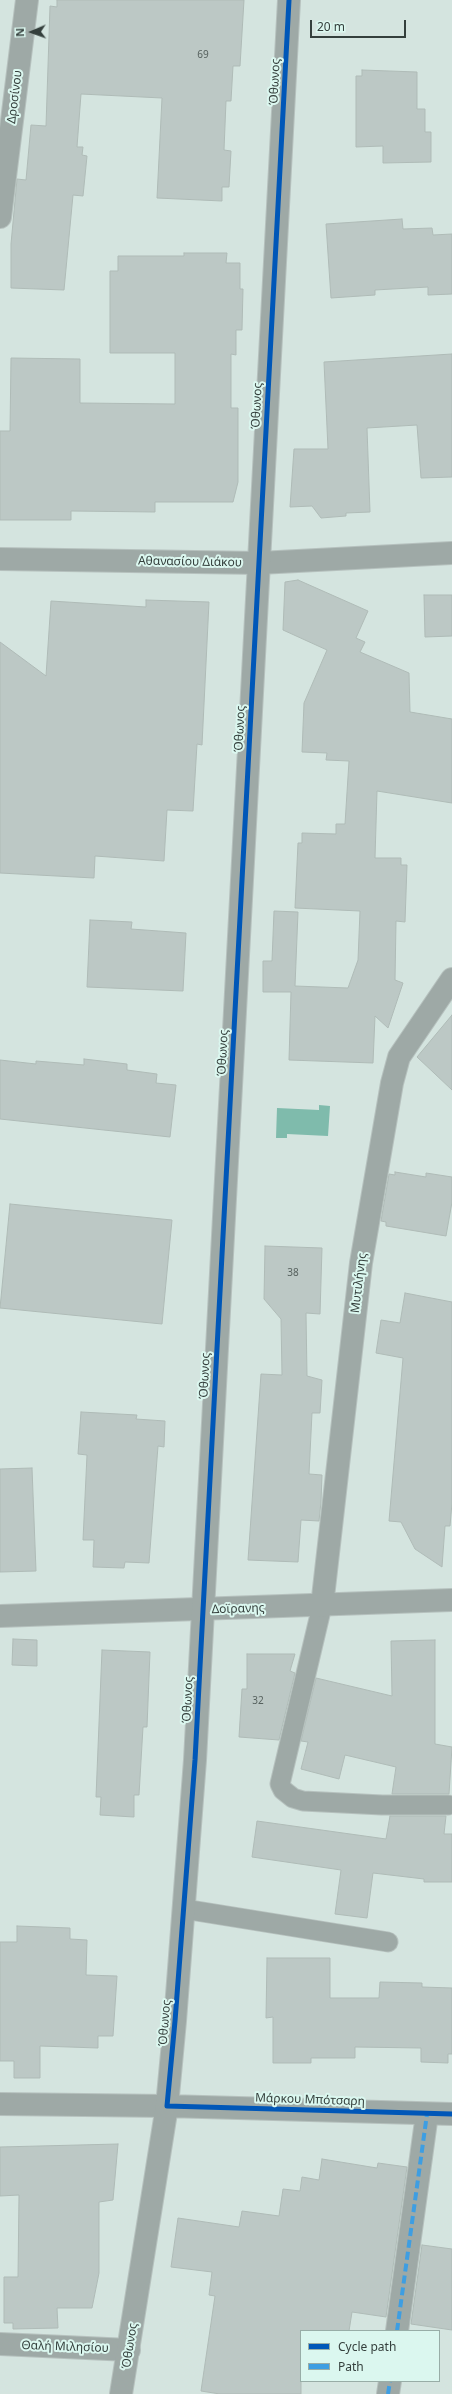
<!DOCTYPE html>
<html>
<head>
<meta charset="utf-8">
<style>
  body { margin:0 }
  #map { position:relative; width:452px; height:2394px; overflow:hidden; background:#d4e4df; font-family:"Noto Sans",sans-serif }
  canvas { display:block }
  .legend { position:absolute; left:300px; top:2330px; width:140px; height:52px; box-sizing:border-box; background:#dbf7ef; border:1px solid #98ada7; margin:0; padding:5px 7px; list-style:none; font-size:12px; color:#343f3c }
  .legend li { display:flex; align-items:center; gap:8px; height:20px }
  .legend b { width:20px; border:1px solid #98ada7 }
  .north { position:absolute; left:12px; top:12px; width:40px; height:40px; -webkit-text-stroke:3px #dbf7ef; paint-order:stroke; rotate:268deg; font-size:11px; font-weight:700; line-height:16px; text-align:center; color:#343f3c }
  .north::after { content:''; display:block; margin:auto; width:14px; height:18px; background:#343f3c; clip-path:polygon(50% 0,100% 100%,50% 72%,0 100%) }
  .scale { position:absolute; left:310px; top:20px; width:96px; height:18px; box-sizing:border-box; border:2px solid #343f3c; border-top:0; padding-left:5px; font-size:12px; line-height:14px; white-space:nowrap; color:#343f3c; -webkit-text-stroke:3px #dbf7ef; paint-order:stroke }
</style>
</head>
<body>
<div id="map">
<canvas width="452" height="2394"></canvas>
<ul class="legend">
<li><b style="height:5px;background:#0057b8"></b>Cycle path</li>
<li><b style="height:5px;background:#3e9ee2"></b>Path</li>
</ul>
<div class="north">N</div>
<div class="scale">20 m</div>
</div>
<script>
const ctx = document.querySelector('canvas').getContext('2d');
ctx.lineJoin = 'round';
function fillPath(path, color) { ctx.fillStyle = color; ctx.fill(path, 'evenodd'); }
const shape = rows => new Path2D(rows.map(r => 'M' + r).join(''));
function trace(path, color, width, dash) { ctx.strokeStyle = color; ctx.lineWidth = width; ctx.lineCap = dash ? 'butt' : 'round'; ctx.setLineDash(dash || []); ctx.stroke(path); }
function write(font, color, halo, rows, align = 'center') {
  ctx.font = font + ' "Noto Sans",sans-serif'; ctx.lineWidth = 4; ctx.setLineDash([]); ctx.textBaseline = 'middle'; ctx.strokeStyle = halo; ctx.fillStyle = color; for (const [text, x, y, turn = 0] of rows) {
    ctx.save(); ctx.translate(x, y); ctx.rotate((+turn || 0) * Math.PI / 180); ctx.textAlign = isNaN(turn) ? turn : align; if (halo) ctx.strokeText(text, 0, 0); ctx.fillText(text, 0, 0); ctx.restore();
  }
}
fillPath(shape([
  [319,1105,330,1106,328,1136,287,1134,287,1138,276,1138,277,1108,319,1110]
]), '#7fbbac');
const building = shape([
  [57,0,244,0,240,66,233,66,231,101,226,101,224,150,231,151,229,187,222,187,222,201,157,198,162,98,81,94,77,147,83,147,82,155,87,156,83,196,73,195,64,290,11,288,11,244,17,179,26,180,31,125,46,126,50,6,57,7,57,0],
  [362,70,417,72,417,109,425,109,425,132,431,132,431,162,383,163,383,146,356,147,356,76,362,76,362,70],
  [402,219,403,229,432,228,433,235,452,234,452,294,428,295,428,287,375,290,375,295,331,298,326,224,402,219],
  [184,253,227,253,226,263,240,263,240,289,243,289,242,330,236,330,236,355,231,354,231,408,238,408,238,482,233,502,155,502,155,512,71,511,71,520,0,520,0,431,10,431,11,358,80,359,80,403,175,404,175,353,110,353,110,271,118,271,118,256,184,256,184,253],
  [452,354,452,477,421,478,417,425,367,428,370,512,346,513,346,516,321,518,312,506,290,507,294,449,328,449,324,362,452,354],
  [298,580,368,611,356,638,365,642,360,652,409,673,410,712,452,719,452,803,377,791,375,858,401,858,401,865,407,865,405,922,396,921,395,980,403,983,388,1028,375,1016,373,1063,289,1060,291,992,263,992,263,961,272,961,274,911,298,912,295,986,348,988,358,960,360,911,295,908,298,843,302,843,302,833,336,834,336,824,345,824,349,761,326,760,327,753,302,752,304,703,327,650,283,630,285,582,298,580],
  [424,595,452,595,452,636,425,637,424,595],
  [146,600,209,602,202,745,197,744,193,811,167,810,164,861,95,856,94,878,0,873,0,642,46,676,51,601,146,607,146,600],
  [90,920,132,922,131,929,186,933,183,991,87,987,90,920],
  [452,1015,452,1090,417,1057,452,1015],
  [84,1059,127,1064,127,1070,157,1074,156,1083,176,1085,170,1137,0,1119,0,1060,36,1064,36,1061,84,1065,84,1059],
  [395,1172,426,1177,426,1173,452,1177,452,1202,446,1236,386,1226,386,1222,381,1221,389,1174,395,1175,395,1172],
  [10,1204,172,1220,162,1324,0,1308,10,1204],
  [265,1246,322,1248,320,1314,306,1313,307,1376,322,1380,320,1413,312,1413,309,1474,322,1475,321,1502,319,1521,301,1520,298,1562,248,1560,261,1374,282,1375,281,1319,264,1299,265,1246],
  [405,1293,452,1302,452,1503,450,1526,445,1526,442,1567,415,1549,401,1522,389,1521,403,1358,376,1353,381,1320,400,1323,405,1293],
  [81,1412,137,1415,136,1419,165,1421,164,1447,158,1446,149,1563,125,1562,124,1568,93,1567,94,1540,83,1540,87,1455,78,1454,81,1412],
  [32,1468,36,1571,0,1572,0,1469,32,1468],
  [13,1639,37,1640,37,1666,12,1665,13,1639],
  [435,1640,435,1744,452,1747,449,1794,392,1794,396,1767,345,1755,339,1779,301,1769,308,1742,301,1741,316,1678,392,1696,391,1641,435,1640],
  [102,1650,150,1652,147,1727,143,1727,139,1795,134,1795,134,1817,100,1815,101,1797,96,1797,102,1650],
  [247,1654,295,1654,290,1671,295,1673,279,1740,239,1737,242,1689,247,1689,247,1654],
  [390,1816,446,1816,444,1834,452,1834,452,1882,424,1882,424,1879,373,1873,367,1918,335,1914,341,1870,252,1857,257,1821,386,1839,390,1816],
  [17,1926,70,1928,70,1939,87,1940,86,1975,117,1976,113,2036,98,2036,98,2048,40,2046,40,2078,14,2078,14,2061,0,2061,0,1942,17,1942,17,1926],
  [267,1958,330,1958,330,1998,379,1998,380,1982,422,1983,422,1987,452,1988,452,2054,448,2054,448,2063,421,2062,421,2048,355,2047,355,2058,311,2058,311,2063,273,2063,273,2017,266,2018,267,1958],
  [118,2144,113,2200,99,2202,99,2273,92,2308,57,2308,58,2328,13,2329,13,2323,4,2323,4,2277,18,2277,19,2195,0,2196,0,2147,118,2144],
  [322,2159,377,2168,378,2163,407,2167,386,2317,352,2312,349,2331,301,2331,301,2394,220,2394,201,2391,215,2296,209,2295,212,2272,171,2267,178,2218,239,2227,242,2211,279,2216,283,2189,300,2191,302,2177,319,2180,322,2159],
  [422,2245,452,2249,452,2330,411,2324,422,2245]
]);
fillPath(building, '#bcc8c5');
trace(building, '#afbbb7', 1);
const service = shape([
  [322,1606,280,1784,283,1790,293,1798,303,1801,382,1805,448,1805],
  [184,1909,388,1942]
]);
const pedestrian = shape([
  [397,2331,427,2114],
  [388,2394,390,2381]
]);
const minor = shape([
  [0,217,27,0],
  [0,559,259,563,452,553],
  [322,1606,361,1263,392,1083,399,1057,452,979],
  [0,1616,452,1600],
  [0,2104,167,2106],
  [0,2344,129,2350]
]);
const tertiary = shape([
  [167,2106,452,2114],
  [121,2394,167,2106,175,2021,195,1760,289,0]
]);
trace(service, '#b6c1be', 21);
trace(pedestrian, '#b6c1be', 24);
trace(minor, '#b6c1be', 24);
trace(tertiary, '#b6c1be', 24);
trace(service, '#9ea9a6', 19);
trace(pedestrian, '#9ea9a6', 22);
trace(minor, '#9ea9a6', 22);
trace(tertiary, '#9ea9a6', 22);
trace(shape([
  [397,2331,427,2114],
  [388,2394,390,2381]
]), '#3e9ee2', 4, [8, 4]);
trace(shape([
  [289,0,195,1760,175,2021,167,2106,452,2114]
]), '#0057b8', 5);
write('10px', '#56615e', null, [
  ["69",203,55],
  ["38",293,1273],
  ["32",258,1701]
]);
write('12px', '#343f3c', '#dbf7ef', [
  ["Όθωνος",275,82,-87],
  ["Δροσίνου",15,97,-83],
  ["Όθωνος",257,406,-87],
  ["Αθανασίου Διάκου",190,562,1],
  ["Όθωνος",240,729,-87],
  ["Όθωνος",223,1053,-87],
  ["Μυτιλήνης",359,1283,-83],
  ["Όθωνος",205,1376,-87],
  ["Δοϊρανης",238,1609,-2],
  ["Όθωνος",188,1700,-87],
  ["Όθωνος",165,2023,-85],
  ["Μάρκου Μπότσαρη",310,2100,2],
  ["Όθωνος",130,2346,-81],
  ["Θαλή Μιλησίου",65,2347,2]
]);
</script>
</body>
</html>
